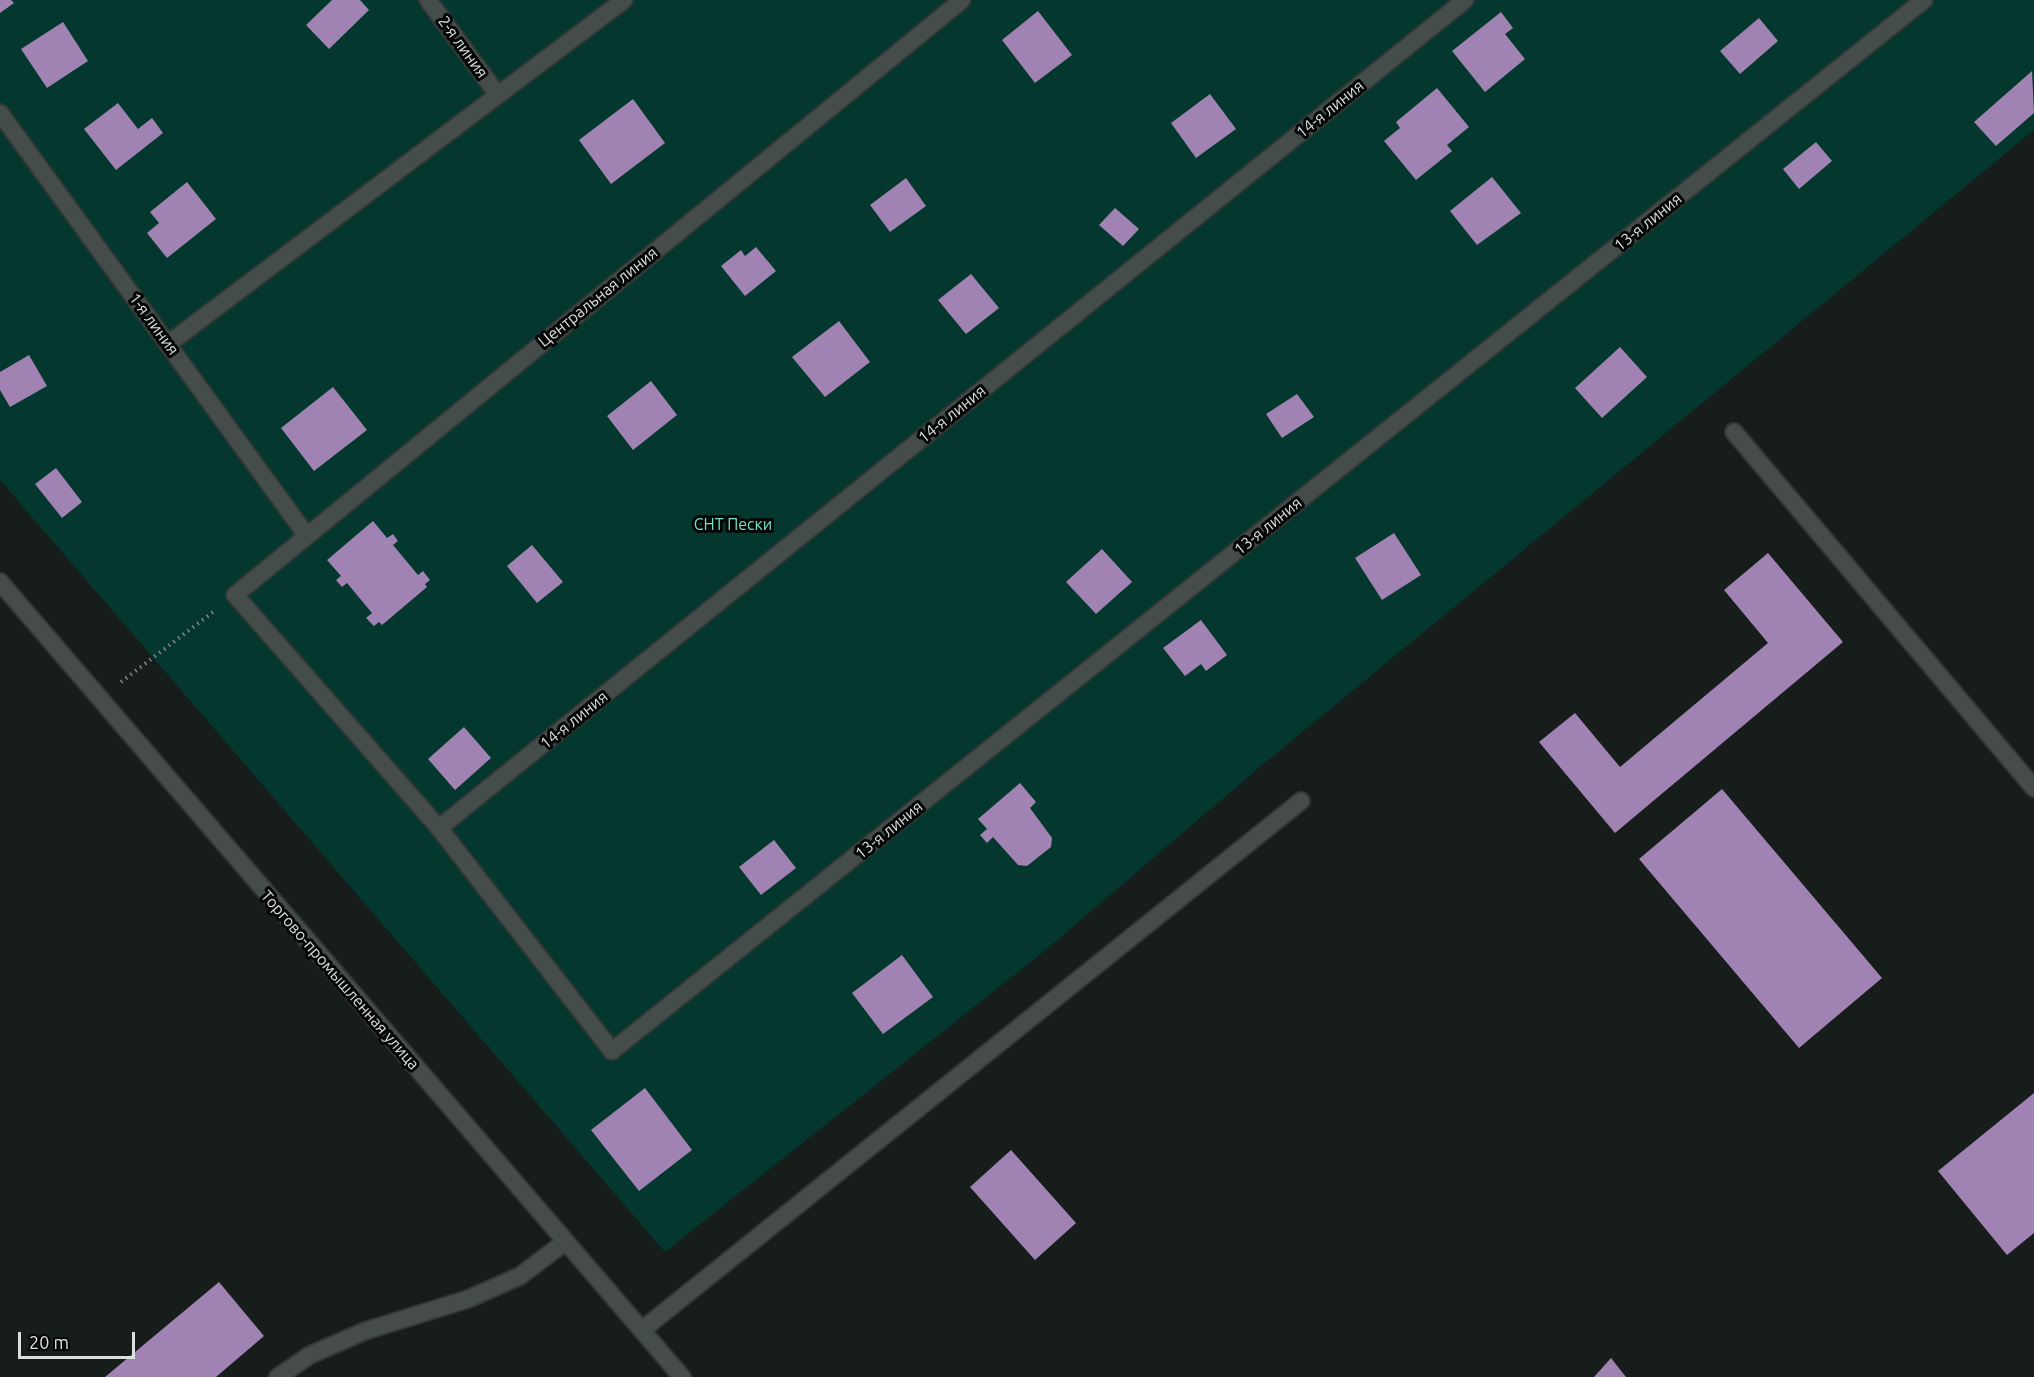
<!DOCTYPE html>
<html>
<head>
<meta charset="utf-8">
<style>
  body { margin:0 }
  #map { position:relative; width:2034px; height:1377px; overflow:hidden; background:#171d1b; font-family:Ubuntu,sans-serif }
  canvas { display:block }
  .scale { position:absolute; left:18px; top:1332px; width:117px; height:27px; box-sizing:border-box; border:3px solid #dbe0df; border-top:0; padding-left:8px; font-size:18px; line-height:21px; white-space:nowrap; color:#dbe0df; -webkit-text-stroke:4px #050706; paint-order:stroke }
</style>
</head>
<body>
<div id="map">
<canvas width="2034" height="1377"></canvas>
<div class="scale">20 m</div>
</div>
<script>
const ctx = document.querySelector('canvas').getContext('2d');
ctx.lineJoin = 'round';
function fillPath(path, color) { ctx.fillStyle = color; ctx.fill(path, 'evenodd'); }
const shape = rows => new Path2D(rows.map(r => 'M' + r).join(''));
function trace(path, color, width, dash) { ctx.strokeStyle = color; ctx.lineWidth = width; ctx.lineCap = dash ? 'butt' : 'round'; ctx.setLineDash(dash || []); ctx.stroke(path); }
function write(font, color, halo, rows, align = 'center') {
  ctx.font = font + ' Ubuntu,sans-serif'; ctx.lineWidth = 6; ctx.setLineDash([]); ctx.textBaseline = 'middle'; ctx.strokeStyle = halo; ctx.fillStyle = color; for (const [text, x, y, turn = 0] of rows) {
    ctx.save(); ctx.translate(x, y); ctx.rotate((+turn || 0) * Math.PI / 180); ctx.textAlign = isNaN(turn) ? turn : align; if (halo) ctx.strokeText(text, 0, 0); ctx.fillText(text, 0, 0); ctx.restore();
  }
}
fillPath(shape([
  [0,0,2034,0,2034,130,1261,766,1042,953,665,1252,0,480]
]), '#04382e');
fillPath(shape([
  [0,0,11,0,14,3,0,13],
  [332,0,360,0,369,10,329,49,306,25],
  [1038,11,1072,55,1035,83,1002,40],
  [1501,12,1513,28,1505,34,1525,59,1485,92,1452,51],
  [1759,18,1778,41,1740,74,1720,51],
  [63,22,88,61,47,88,21,49],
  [2032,71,2034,113,1996,146,1974,122],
  [1437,88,1469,127,1447,145,1452,151,1416,180,1384,141,1400,128,1396,122],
  [1210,94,1236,129,1196,158,1171,123],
  [633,99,665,143,611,184,579,140],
  [118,103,138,129,152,118,163,133,116,170,84,129],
  [1816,142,1832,161,1799,189,1783,169],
  [1492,177,1521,213,1477,245,1450,211],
  [906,178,926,206,890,232,870,205],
  [187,182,216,219,167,258,147,233,159,223,150,212],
  [1115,208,1139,229,1123,246,1099,225],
  [756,247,776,271,745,296,721,266,741,250,745,256],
  [971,274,999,308,966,334,938,300],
  [839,321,870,362,825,397,792,357],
  [1620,347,1647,377,1602,418,1575,388],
  [29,355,47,386,10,407,0,390,0,372],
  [651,381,677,415,633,450,607,416],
  [333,387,367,430,314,471,281,428],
  [1297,394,1314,417,1282,438,1266,414],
  [56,468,82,502,62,518,35,484],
  [373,521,387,538,393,534,398,541,393,545,418,575,423,571,430,580,425,584,427,587,382,625,379,622,374,626,366,618,372,613,347,583,342,587,336,580,341,576,327,560],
  [1394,533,1421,575,1382,600,1355,558],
  [532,545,563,582,537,603,507,566],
  [1102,549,1132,582,1096,614,1066,582],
  [1768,553,1843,642,1615,833,1539,742,1575,713,1620,767,1768,643,1724,590],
  [1201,620,1227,655,1206,671,1201,664,1185,676,1163,648],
  [464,727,491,758,455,790,428,759],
  [1020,783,1036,802,1030,808,1052,838,1051,847,1027,866,1018,865,993,837,987,843,980,835,987,829,978,819],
  [1722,789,1882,978,1799,1048,1639,859],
  [774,840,796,868,761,895,739,867],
  [902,955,933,997,883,1034,852,993],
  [645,1088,692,1150,639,1191,591,1130],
  [2034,1093,2034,1233,2007,1255,1938,1171],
  [1011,1150,1076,1223,1035,1260,970,1187],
  [219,1282,264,1336,216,1377,105,1377],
  [1611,1358,1626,1377,1594,1377]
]), '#a082b3');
const service = shape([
  [168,344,624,0],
  [235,595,439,828,612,1051],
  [642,1330,1301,801],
  [278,1377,310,1355,365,1331,468,1299,520,1276,565,1242]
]);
const minor = shape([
  [428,0,498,95],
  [0,113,307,536],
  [1734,432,2034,788],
  [0,582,682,1377],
  [235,595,962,0],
  [439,828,1465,0],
  [612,1051,1924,0]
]);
trace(service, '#333836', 20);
trace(minor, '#333836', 20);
trace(shape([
  [121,682,213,612]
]), '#818685', 4, [1.5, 4.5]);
trace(service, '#454d4b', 16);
trace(minor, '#454d4b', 16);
write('16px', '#dbe0df', '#050706', [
  ["2-я линия",463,47,54],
  ["14-я линия",1330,109,-39],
  ["13-я линия",1648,222,-39],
  ["Центральная линия",598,297,-39],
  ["1-я линия",154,324,54],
  ["14-я линия",952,414,-39],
  ["13-я линия",1268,526,-39],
  ["14-я линия",574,720,-39],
  ["13-я линия",889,830,-39],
  ["Торгово-промышленная улица",340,980,49]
]);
write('16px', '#73e1c7', '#050706', [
  ["СНТ Пески",733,525]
]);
</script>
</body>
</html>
